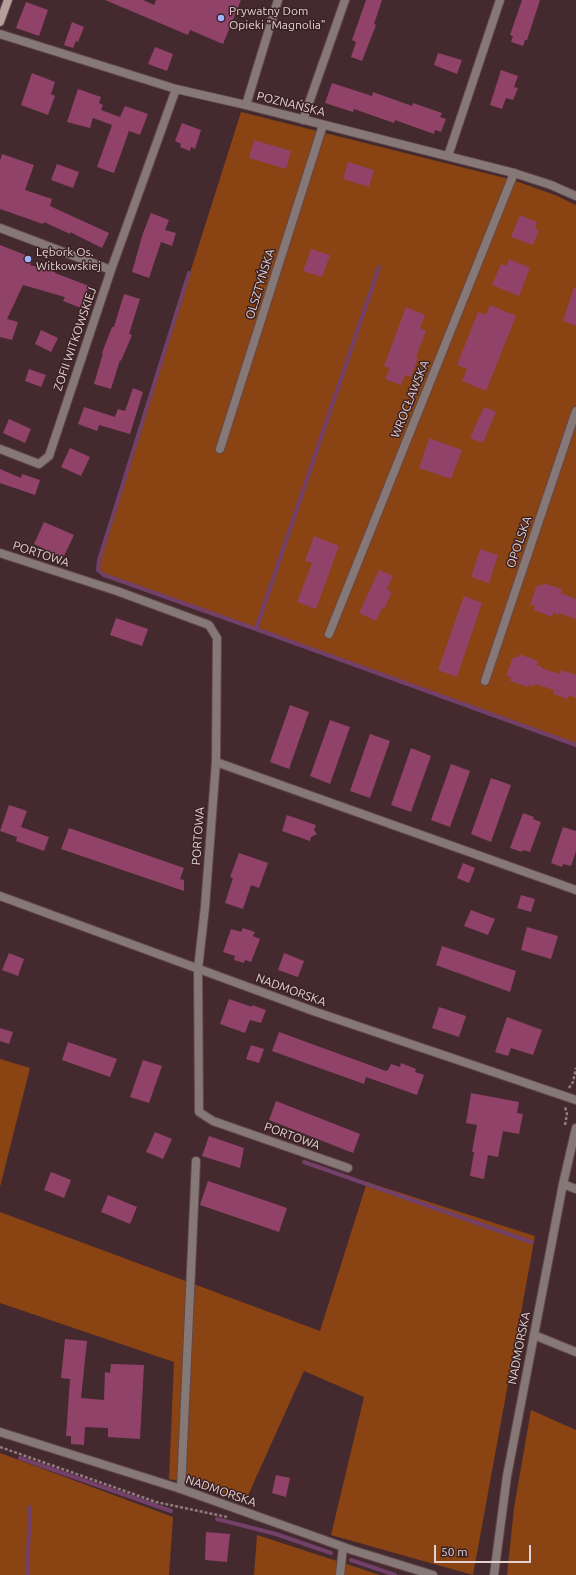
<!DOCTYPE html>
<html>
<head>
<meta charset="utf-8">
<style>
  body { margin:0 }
  #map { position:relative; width:576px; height:1575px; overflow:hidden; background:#442a2e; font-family:Ubuntu,sans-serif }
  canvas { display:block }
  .scale { position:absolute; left:434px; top:1545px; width:97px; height:18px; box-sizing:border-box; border:2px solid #e3d2d3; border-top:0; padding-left:5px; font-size:12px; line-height:14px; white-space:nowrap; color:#e3d2d3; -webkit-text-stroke:3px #3a2124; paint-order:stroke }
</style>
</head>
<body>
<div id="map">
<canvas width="576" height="1575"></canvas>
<div class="scale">50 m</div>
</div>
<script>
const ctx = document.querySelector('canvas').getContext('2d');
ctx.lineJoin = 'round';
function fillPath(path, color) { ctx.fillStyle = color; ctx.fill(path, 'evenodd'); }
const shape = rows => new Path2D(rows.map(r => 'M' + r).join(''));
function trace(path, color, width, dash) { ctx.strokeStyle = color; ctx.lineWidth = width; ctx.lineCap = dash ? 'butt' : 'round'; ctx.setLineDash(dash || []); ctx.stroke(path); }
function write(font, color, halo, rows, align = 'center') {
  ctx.font = font + ' Ubuntu,sans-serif'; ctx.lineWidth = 3; ctx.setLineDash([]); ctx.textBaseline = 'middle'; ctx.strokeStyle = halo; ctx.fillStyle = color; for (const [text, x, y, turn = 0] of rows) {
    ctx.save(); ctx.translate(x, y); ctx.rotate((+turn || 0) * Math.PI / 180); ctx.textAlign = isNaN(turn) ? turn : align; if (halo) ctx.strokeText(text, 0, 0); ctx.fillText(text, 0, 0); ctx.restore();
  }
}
fillPath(shape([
  [241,112,513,180,555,195,576,205,576,745,256,629,104,575,98,570,99,560],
  [0,1059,30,1068,0,1187],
  [367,1182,535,1236,473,1575,331,1535,364,1397,304,1371,245,1502,193,1484,169,1479,174,1362,0,1303,0,1212,320,1331],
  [531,1410,576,1430,576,1575,507,1575,514,1508],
  [0,1453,173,1517,169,1575,0,1575],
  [257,1535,380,1575,254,1575]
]), '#8a4312');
trace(shape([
  [189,273,99,560,98,570,104,575,256,629,576,745],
  [256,629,379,267],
  [304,1162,531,1242],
  [20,1458,171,1511],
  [217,1519,276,1534,331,1553],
  [351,1560,395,1575],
  [27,1575,30,1507]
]), '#724069', 4);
fillPath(shape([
  [105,0,143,0,154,5,156,0,241,0,223,44,190,30,188,35],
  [366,0,382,0,374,24,376,25,362,61,351,57,356,42,352,40],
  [522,0,540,0,527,40,525,40,523,46,511,42,513,36,510,35],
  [26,2,48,10,39,36,16,28],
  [72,22,84,27,78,42,76,41,73,48,64,45],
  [155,47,173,54,167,71,148,64],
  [438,53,462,60,457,74,434,65],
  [501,70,518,76,514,87,518,88,513,100,506,98,502,109,490,105],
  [32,73,55,82,51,94,55,96,48,115,21,105],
  [332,83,372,96,373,92,412,106,413,103,442,113,440,117,446,119,441,132,435,130,434,134,395,120,394,123,354,109,353,112,325,103],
  [78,89,101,97,99,103,103,105,101,110,120,117,125,106,148,114,140,135,129,131,114,173,97,167,112,125,93,118,90,128,67,122],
  [182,123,201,130,195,149,191,147,190,151,180,147,181,144,175,141],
  [254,140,291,151,286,169,249,158],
  [2,154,34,165,25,190,52,199,50,206,109,233,102,248,70,232,70,234,44,222,43,224,0,209,0,161],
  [348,162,374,170,369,187,343,179],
  [57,164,79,172,73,188,51,180],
  [151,213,169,220,165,230,176,233,172,246,161,242,149,278,132,272,143,233],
  [520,215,537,222,535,228,539,230,533,245,511,237],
  [0,245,33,258,30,265,55,272,55,273,89,286,81,308,63,301,65,297,23,285,7,319,18,322,12,340,0,337],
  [311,249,330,255,322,277,303,271],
  [509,259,530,268,519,296,492,285,501,264,506,266],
  [574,287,576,288,576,326,563,321],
  [124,294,140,299,129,334,132,335,121,361,120,360,111,389,94,384,103,353,102,353,112,327,114,327],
  [490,305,516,316,486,391,462,381,467,369,457,365,478,312,486,315],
  [406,307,425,315,420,328,426,331,416,357,418,358,411,377,405,375,401,385,385,379,390,368,384,366],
  [41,330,58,338,51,352,35,344],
  [29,369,46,375,41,387,25,381],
  [133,388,143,392,130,434,99,425,97,431,78,424,84,407,115,417,118,409,125,411],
  [484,407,496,412,483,443,470,438],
  [9,419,31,429,25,443,3,433],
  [429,438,462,450,451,479,419,468],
  [70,448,90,457,81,476,61,467],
  [0,469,21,478,22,474,40,480,35,495,0,483],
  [44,522,74,535,63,558,34,544],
  [314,536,339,546,316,609,297,602,312,563,305,561],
  [480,549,498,555,489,583,471,577],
  [379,570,393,576,387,589,392,592,384,609,382,608,376,621,359,613],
  [543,583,562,589,561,593,576,599,576,619,559,613,559,615,554,613,552,617,534,610,535,606,530,605,537,585,542,586],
  [464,596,482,603,457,677,438,670],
  [116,618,148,629,142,646,110,635],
  [519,654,538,661,536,665,541,666,541,668,560,674,561,670,576,675,576,698,569,695,568,699,553,694,554,690,535,684,534,687,529,685,528,687,510,681,511,677,506,676,513,657,518,658],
  [290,705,309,712,289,769,270,762],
  [330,720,350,727,330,784,310,776],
  [370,734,390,741,370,798,350,791],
  [411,748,431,756,411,812,391,805],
  [451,764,470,771,450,827,431,820],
  [491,778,511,785,491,842,471,834],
  [9,805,27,811,21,827,49,837,44,851,16,841,17,837,0,831],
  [523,813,534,817,533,819,541,822,530,852,523,850,522,852,510,848],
  [287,815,316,825,314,830,317,834,311,837,310,841,282,831],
  [563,827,576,831,576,851,571,866,563,864,562,867,551,863],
  [69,828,184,868,180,879,184,880,184,891,61,849],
  [239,853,268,863,259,888,251,885,243,909,225,903,233,878,230,877],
  [463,863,475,868,469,883,457,878],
  [521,895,535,899,531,912,517,908],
  [471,910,495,919,488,935,464,926],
  [527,927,558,936,551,959,521,950],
  [243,928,255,932,253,936,260,939,251,962,245,960,244,963,234,960,235,956,223,952,231,929,241,932],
  [442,946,516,971,510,992,436,965],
  [9,953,24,959,18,976,2,970],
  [284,953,304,961,298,977,278,970],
  [229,999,252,1007,252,1005,266,1010,261,1023,250,1020,245,1033,220,1024],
  [439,1007,466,1016,459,1037,432,1028],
  [507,1017,542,1030,533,1055,511,1048,508,1056,495,1052],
  [0,1028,13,1032,9,1044,0,1041],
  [279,1032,386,1071,388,1070,391,1064,400,1067,401,1063,416,1069,415,1072,424,1075,417,1095,366,1077,364,1084,272,1051],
  [68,1042,117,1059,110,1077,62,1060],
  [251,1045,264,1049,259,1063,246,1059],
  [143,1060,162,1066,149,1103,130,1097],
  [471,1093,519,1102,517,1113,523,1114,519,1134,503,1131,498,1157,488,1155,484,1179,470,1176,474,1152,472,1152,477,1125,466,1123],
  [276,1101,360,1134,353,1153,269,1120],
  [155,1132,172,1139,163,1159,146,1152],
  [209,1136,244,1148,240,1168,202,1156],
  [51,1172,71,1180,64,1198,44,1190],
  [208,1181,287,1208,279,1232,200,1205],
  [108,1195,137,1207,130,1224,101,1212],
  [65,1339,87,1341,81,1398,104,1400,105,1372,110,1373,111,1364,144,1365,140,1439,108,1437,108,1428,85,1427,84,1445,71,1444,71,1436,66,1436,70,1379,61,1378],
  [276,1475,290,1478,286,1497,272,1493],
  [206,1532,230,1534,227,1562,205,1560]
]), '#914269');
const lane = shape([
  [246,105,278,0],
  [220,449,323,125],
  [329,634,514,173],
  [534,1335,576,1352],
  [181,1489,196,1161],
  [340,1575,343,1547]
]);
const street = shape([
  [0,34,176,89,246,105,514,173,551,185,576,196],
  [303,120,345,0],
  [448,156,500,0],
  [0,228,111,270],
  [0,449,39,464,49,456,111,270,176,89],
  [0,553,117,591,209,625,217,638,216,762,205,907,198,969,199,1112,213,1121,348,1168],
  [485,681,576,411],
  [216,762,576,890],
  [0,896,316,1012,576,1100],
  [563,1184,576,1189],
  [0,1432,181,1489,352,1550,433,1575],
  [494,1575,507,1476,563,1184,576,1128]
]);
const secondary = shape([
  [0,22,8,0]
]);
trace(lane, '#61484c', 10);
trace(street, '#61484c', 10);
trace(secondary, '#61484c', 10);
trace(shape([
  [569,1088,573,1082,576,1068],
  [565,1125,567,1114,565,1107],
  [0,1447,156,1502,227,1517]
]), '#917b7e', 2.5, [3, 2]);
trace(lane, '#867876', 8);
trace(street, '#867876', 8);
trace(secondary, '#b59f9b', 8);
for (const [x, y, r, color] of [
  [221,18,4,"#a1b3fd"],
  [28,259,4,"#a1b3fd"]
]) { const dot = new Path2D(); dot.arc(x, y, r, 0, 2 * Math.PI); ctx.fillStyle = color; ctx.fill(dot); trace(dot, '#3a2124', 1.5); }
write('12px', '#e3d2d3', '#3a2124', [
  ["Prywatny Dom",229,11],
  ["Opieki \"Magnolia\"",229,25],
  ["Lębork Os.",36,252],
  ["Witkowskiej",36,266]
], 'left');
write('12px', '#e3d2d3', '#3a2124', [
  ["POZNAŃSKA",291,104,14],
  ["OLSZTYŃSKA",260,284,-73],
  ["ZOFII WITKOWSKIEJ",75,339,-71],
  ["WROCŁAWSKA",410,399,-68],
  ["OPOLSKA",519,542,-71],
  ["PORTOWA",41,554,18],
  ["PORTOWA",198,836,-86],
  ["NADMORSKA",291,990,20],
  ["PORTOWA",292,1136,20],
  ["NADMORSKA",519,1348,-79],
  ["NADMORSKA",221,1491,19]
]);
</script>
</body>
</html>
